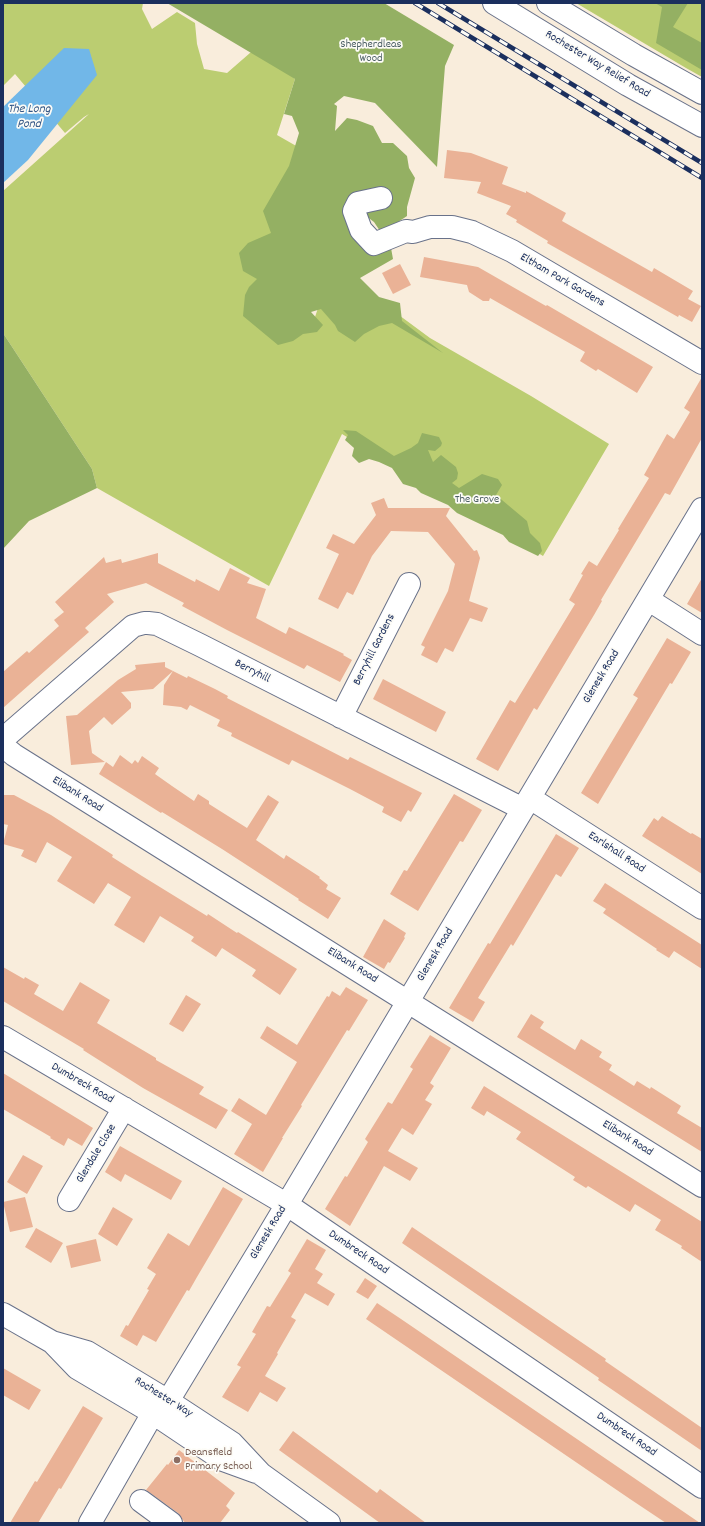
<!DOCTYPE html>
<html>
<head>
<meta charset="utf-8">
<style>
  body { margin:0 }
  #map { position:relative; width:705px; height:1526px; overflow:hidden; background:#f9eddc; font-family:Dekko,sans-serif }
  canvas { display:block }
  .frame { position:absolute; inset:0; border:4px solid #1b2f5e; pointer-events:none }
</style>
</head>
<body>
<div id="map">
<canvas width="705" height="1526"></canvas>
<div class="frame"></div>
</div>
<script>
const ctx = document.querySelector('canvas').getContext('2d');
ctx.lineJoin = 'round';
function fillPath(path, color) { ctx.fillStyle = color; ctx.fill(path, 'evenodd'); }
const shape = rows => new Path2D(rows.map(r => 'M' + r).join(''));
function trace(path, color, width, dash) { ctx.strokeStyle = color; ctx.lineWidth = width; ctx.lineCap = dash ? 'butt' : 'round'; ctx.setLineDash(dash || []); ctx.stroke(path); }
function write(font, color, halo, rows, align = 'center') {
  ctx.font = font + ' Dekko,sans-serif'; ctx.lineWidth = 3.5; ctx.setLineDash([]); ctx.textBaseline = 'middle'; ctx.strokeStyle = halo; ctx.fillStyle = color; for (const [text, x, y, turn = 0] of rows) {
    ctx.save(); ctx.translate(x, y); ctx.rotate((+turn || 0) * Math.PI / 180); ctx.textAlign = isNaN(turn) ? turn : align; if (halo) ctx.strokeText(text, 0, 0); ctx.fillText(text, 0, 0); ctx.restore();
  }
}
fillPath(shape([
  [3,3,143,3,142,9,152,29,177,12,195,23,197,44,204,69,227,73,258,46,295,79,277,135,305,151,311,329,321,299,388,307,430,338,531,396,609,444,543,556,342,434,269,586,97,488,92,469,3,333,3,191,89,114,84,117,65,133,15,74,3,86],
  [576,3,702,3,702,77,686,68]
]), '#bbcd71');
fillPath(shape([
  [167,3,384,3,454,45,445,66,437,167,375,103,344,96,334,104,337,106,335,131,347,118,357,120,373,126,382,143,393,143,407,156,409,168,415,178,407,207,407,216,389,228,380,231,374,222,366,216,356,237,368,253,391,248,393,259,360,278,379,297,400,303,402,321,443,353,392,323,379,326,364,334,355,342,338,331,335,325,321,309,311,312,323,325,317,332,303,334,293,341,278,345,243,316,245,295,249,287,257,279,243,271,239,253,248,243,271,233,263,211,289,166,299,133,292,116,284,114,295,79],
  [655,3,688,3,673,27,702,43,702,70,656,43,662,7],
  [3,333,92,469,97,488,29,521,3,549],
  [343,430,356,431,394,456,411,448,418,443,422,433,439,437,442,443,441,446,435,451,428,450,433,462,441,455,456,467,458,473,457,479,452,483,459,488,482,474,498,479,502,485,496,495,527,521,530,533,540,543,542,551,538,556,509,542,503,535,457,513,448,505,421,493,416,488,403,484,392,468,379,462,369,459,359,463,352,456,354,448,345,440,348,435]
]), '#94b063');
fillPath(shape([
  [64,48,89,49,97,75,28,160,3,183,3,107]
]), '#71b7e8');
fillPath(shape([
  [447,150,471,153,508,167,502,184,526,193,526,191,566,213,562,221,652,272,654,268,693,291,688,299,701,306,692,322,679,315,678,317,547,243,548,241,516,222,517,220,506,214,511,206,477,193,481,182,444,178],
  [424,257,478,267,546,306,547,305,653,367,637,393,598,369,596,371,580,361,585,352,490,298,489,301,483,301,469,292,467,285,420,277],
  [400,264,411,285,393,294,382,273],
  [702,377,702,438,670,495,665,493,601,600,602,601,594,615,537,710,534,708,498,771,476,759,510,700,515,703,575,604,569,600,583,575,581,574,589,561,597,566,619,530,618,529,649,478,644,475,667,434,674,439,690,412,684,408],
  [384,498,388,508,450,508,446,516,474,551,477,550,480,558,469,601,488,608,482,622,470,618,453,652,445,648,437,663,421,655,425,647,421,645,448,591,455,564,428,532,391,531,372,556,353,595,347,592,338,609,318,599,339,554,326,548,333,534,354,544,376,515,371,503],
  [158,553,158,563,195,582,196,579,219,591,230,568,250,578,247,583,266,589,256,618,286,634,289,627,344,654,343,655,352,660,340,682,307,665,304,669,227,630,182,606,184,603,146,583,107,594,114,602,85,628,89,632,3,708,3,672,27,651,29,653,59,626,54,620,64,612,55,602,104,557,106,563,121,559,122,563],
  [702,578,702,613,687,604],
  [667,638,691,652,672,684,670,683,598,804,581,793,638,698,633,695],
  [165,662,165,667,173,671,153,689,121,692,131,703,131,708,112,725,104,717,89,731,92,753,105,762,71,765,66,716,77,715,118,680,136,669,135,665],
  [173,671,187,678,188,676,215,689,228,696,227,698,348,760,350,757,422,793,411,812,408,810,401,822,382,812,384,807,350,789,292,760,289,765,231,736,232,733,217,726,220,720,190,705,187,710,181,707,163,705,164,685],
  [383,679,446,712,436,732,373,699],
  [120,755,132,764,135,760,138,763,142,756,159,768,155,774,172,786,194,801,198,794,209,801,209,804,247,828,268,795,279,802,256,840,284,859,286,855,320,877,319,878,328,885,326,889,341,898,328,919,298,900,299,899,222,849,162,812,161,813,99,774,106,762,113,767],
  [454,794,482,810,463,842,460,841,418,911,390,894,404,870,407,871],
  [3,795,14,795,51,815,113,855,112,857,142,876,207,916,208,914,237,933,238,932,297,969,280,995,252,976,256,970,222,948,216,957,191,941,194,937,160,916,144,943,114,925,131,897,108,883,94,904,57,881,72,857,47,842,36,863,21,856,24,850,3,844,8,825,3,824],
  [662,816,691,834,692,833,702,839,702,874,642,836,654,818,658,821],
  [556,834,579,848,561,877,556,874,513,946,511,944,478,998,485,1002,473,1022,449,1008,488,943,490,944],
  [605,883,702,945,702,969,674,951,669,958,656,950,657,949,603,913,606,909,593,901],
  [384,919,406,933,404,937,405,938,390,963,388,962,384,969,363,957],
  [3,967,24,979,25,977,39,985,34,994,63,1011,80,982,110,1000,97,1023,156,1058,156,1060,204,1087,199,1094,228,1110,216,1129,143,1088,83,1050,84,1049,3,1001],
  [346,987,368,1000,349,1031,347,1030,301,1105,302,1106,282,1138,283,1138,263,1172,234,1154,252,1124,231,1111,239,1098,266,1115,297,1062,260,1038,267,1026,297,1045,327,996,329,997,332,991,340,996],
  [186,995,201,1004,183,1032,169,1024],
  [531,1014,544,1022,540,1028,575,1050,581,1039,602,1052,599,1057,612,1065,609,1070,634,1086,637,1081,650,1089,651,1087,681,1106,677,1113,702,1128,702,1152,517,1037],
  [430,1035,451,1048,430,1083,434,1086,425,1100,432,1104,413,1135,402,1128,388,1151,418,1168,410,1181,384,1166,350,1226,325,1209,345,1176,347,1177,368,1142,365,1139,388,1102,392,1104,413,1069,410,1067],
  [3,1073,93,1128,82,1146,68,1138,64,1146,50,1138,51,1137,3,1109],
  [484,1086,702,1222,702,1262,681,1248,682,1246,655,1230,661,1220,635,1204,630,1212,588,1186,586,1188,573,1180,575,1177,516,1139,521,1132,487,1111,484,1116,471,1108],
  [120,1146,182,1181,171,1200,125,1174,121,1182,105,1172],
  [23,1155,43,1166,27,1194,7,1182],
  [223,1187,243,1199,197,1277,189,1291,187,1290,156,1342,143,1335,137,1346,120,1336,126,1325,128,1326,149,1290,147,1289,156,1274,147,1268,168,1233,189,1246],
  [25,1197,33,1227,10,1232,3,1202],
  [113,1207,133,1219,117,1246,98,1234],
  [412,1227,606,1359,605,1361,702,1428,702,1451,598,1380,599,1378,583,1367,402,1243],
  [36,1228,63,1243,51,1263,25,1247],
  [96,1239,101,1261,71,1268,66,1246],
  [307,1239,326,1250,315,1269,323,1274,317,1283,335,1294,328,1306,305,1293,291,1317,296,1320,277,1353,278,1354,265,1376,286,1388,277,1402,260,1392,248,1412,222,1397,241,1367,237,1365,256,1334,252,1332,267,1306,270,1307,291,1273,288,1271],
  [365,1278,377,1286,368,1299,356,1292],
  [377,1303,401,1319,700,1523,666,1523,630,1499,366,1319],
  [3,1368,41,1390,29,1410,3,1395],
  [83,1406,103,1418,61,1489,59,1488,38,1523,10,1523,35,1481,37,1482],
  [293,1431,377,1493,380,1489,426,1523,380,1523,279,1450],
  [179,1450,235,1493,226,1506,230,1510,220,1523,185,1523,178,1513,146,1490,167,1464,168,1465]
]), '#eab296');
const minor = shape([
  [381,198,358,203,354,211,361,230,374,244,406,231,413,232,430,227,452,227,472,232,512,251,702,363],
  [649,600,702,634],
  [341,717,409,584],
  [3,739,133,626,144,623,148,623,157,624,200,645,523,809],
  [3,746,14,755,702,1186],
  [530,798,702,908],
  [3,1037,286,1204,702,1487],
  [69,1200,124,1108],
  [3,1314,52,1342,77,1368,153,1413,223,1460,256,1472],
  [52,1342,87,1352,168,1401,232,1443,261,1474,329,1523],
  [168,1401,262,1246,702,509],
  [141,1501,171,1523],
  [90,1523,153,1413]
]);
const highway = shape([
  [494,3,628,85,702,126],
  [548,3,634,55,702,93]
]);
trace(minor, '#69728a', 24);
trace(highway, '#69728a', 24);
trace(minor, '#fff', 22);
trace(highway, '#fff', 22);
const rail = shape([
  [415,3,702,178],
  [438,3,702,163]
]);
trace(rail, '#1b2f5e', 4.5);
trace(rail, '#fdfcf7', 3, [9]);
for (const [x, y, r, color] of [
  [177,1460,4,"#8d6e63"]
]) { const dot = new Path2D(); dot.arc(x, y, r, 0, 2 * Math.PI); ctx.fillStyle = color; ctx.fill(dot); trace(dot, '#fdfcf7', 1.5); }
write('12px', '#4b5e64', '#fdfcf7', [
  ["Shepherdleas",371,45],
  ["Wood",371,59],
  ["The Grove",477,500]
]);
write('12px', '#1b2f5e', '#fdfcf7', [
  ["Rochester Way Relief Road",597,65,31],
  ["Eltham Park Gardens",562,281,30],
  ["Berryhill Gardens",375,650,-63],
  ["Berryhill",252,672,27],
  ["Glenesk Road",602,677,-59],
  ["Elibank Road",77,795,32],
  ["Earlshall Road",616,853,33],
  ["Glenesk Road",436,955,-59],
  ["Elibank Road",352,966,32],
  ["Dumbreck Road",82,1084,30],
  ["Elibank Road",627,1139,32],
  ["Glendale Close",97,1154,-59],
  ["Glenesk Road",269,1233,-59],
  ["Dumbreck Road",358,1253,34],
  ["Rochester Way",163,1398,32],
  ["Dumbreck Road",626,1435,34]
]);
write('12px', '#785e54', '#fdfcf7', [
  ["Deansfield",185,1453],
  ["Primary School",185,1467]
], 'left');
write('italic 13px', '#355887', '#fdfcf7', [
  ["The Long",29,110],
  ["Pond",29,125]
]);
</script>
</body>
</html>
